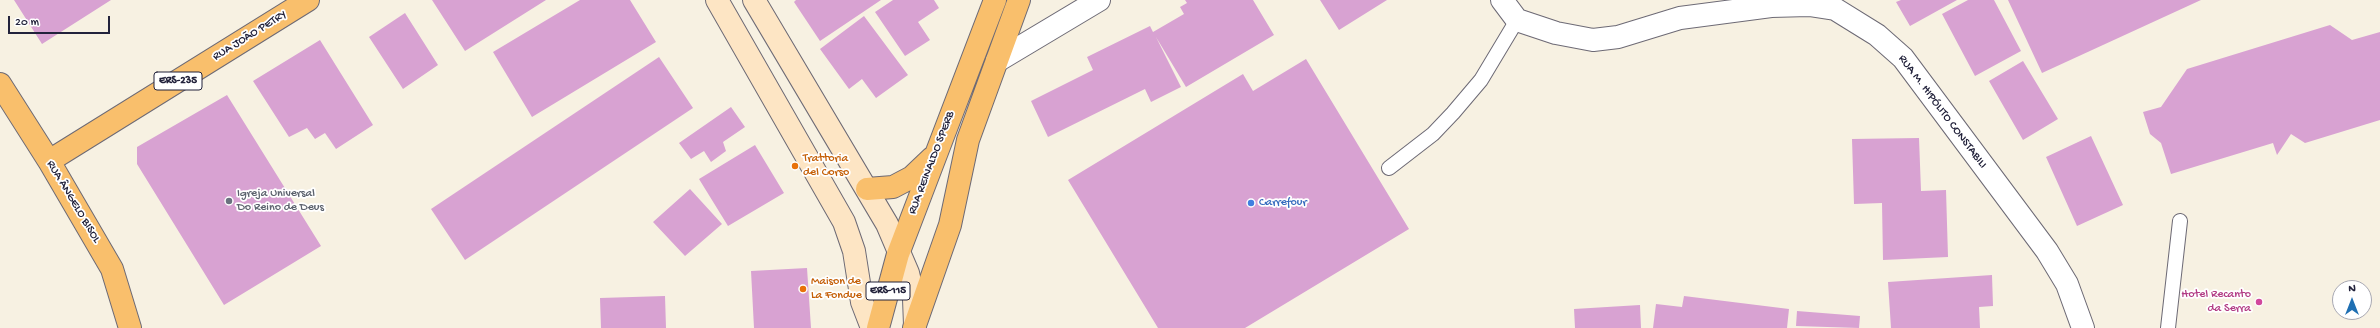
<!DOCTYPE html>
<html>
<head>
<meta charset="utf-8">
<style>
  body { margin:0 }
  #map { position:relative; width:2380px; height:328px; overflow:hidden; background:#f7f1e2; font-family:"Gochi Hand",sans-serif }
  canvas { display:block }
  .north { position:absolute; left:2332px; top:280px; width:40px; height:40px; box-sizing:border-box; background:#fff; border:1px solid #a7a7b1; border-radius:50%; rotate:0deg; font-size:11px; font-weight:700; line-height:16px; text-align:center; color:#22223b }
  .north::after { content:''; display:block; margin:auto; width:14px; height:18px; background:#1f6fb2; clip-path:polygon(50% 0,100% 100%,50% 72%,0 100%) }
  .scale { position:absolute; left:8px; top:16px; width:102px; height:18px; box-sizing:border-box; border:2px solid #22223b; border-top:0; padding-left:5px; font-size:12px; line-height:14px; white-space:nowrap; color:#22223b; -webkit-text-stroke:3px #fff; paint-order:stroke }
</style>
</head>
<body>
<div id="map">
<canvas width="2380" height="328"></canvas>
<div class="north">N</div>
<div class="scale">20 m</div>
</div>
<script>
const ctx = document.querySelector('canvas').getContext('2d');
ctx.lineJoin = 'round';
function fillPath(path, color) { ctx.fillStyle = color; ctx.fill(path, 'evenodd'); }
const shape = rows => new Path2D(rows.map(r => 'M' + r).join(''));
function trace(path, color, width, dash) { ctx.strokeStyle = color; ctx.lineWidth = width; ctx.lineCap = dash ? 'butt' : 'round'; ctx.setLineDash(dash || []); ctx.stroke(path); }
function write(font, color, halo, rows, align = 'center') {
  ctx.font = font + ' "Gochi Hand",sans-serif'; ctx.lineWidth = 3.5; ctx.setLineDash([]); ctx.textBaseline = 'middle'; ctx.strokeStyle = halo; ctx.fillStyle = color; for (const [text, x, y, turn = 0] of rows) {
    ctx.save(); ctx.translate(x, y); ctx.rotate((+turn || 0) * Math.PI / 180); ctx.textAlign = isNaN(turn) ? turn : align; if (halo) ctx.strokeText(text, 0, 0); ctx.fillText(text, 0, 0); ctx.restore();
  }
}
fillPath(shape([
  [14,0,111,0,42,44],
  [432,0,546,0,465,51],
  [580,0,630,0,656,42,532,117,493,52],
  [796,0,881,0,820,41,794,2],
  [893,0,934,0,939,8,918,22,930,40,905,56,875,12],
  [1185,0,1253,0,1274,35,1186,87,1156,37,1181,87,1151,102,1145,89,1048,137,1031,101,1093,70,1087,57,1150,26,1153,32,1184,14,1180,7,1187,3],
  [1320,0,1387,0,1339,30],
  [1901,0,1957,0,1910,26,1896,2],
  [1968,0,1994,0,2021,51,1975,76,1942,14],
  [2008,0,2201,0,2042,73],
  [405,13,438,65,403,89,369,37],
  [864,16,908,75,876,98,862,79,849,89,820,49],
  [2330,25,2352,40,2380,32,2380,120,2305,143,2291,134,2277,155,2273,143,2171,174,2161,143,2150,134,2143,112,2161,107,2187,69],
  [320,40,373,125,336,149,325,133,315,139,307,128,289,137,253,81],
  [659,57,693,108,465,260,431,209],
  [1306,59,1409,229,1245,328,1158,328,1068,180,1243,74,1253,91],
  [2023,61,2058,119,2023,140,1989,81],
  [227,95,321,246,224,305,137,164,137,147],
  [731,107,745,127,723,142,726,151,711,162,704,151,691,159,679,143],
  [2091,136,2123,205,2077,226,2046,157],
  [1919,138,1921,191,1946,190,1948,257,1883,260,1882,203,1854,204,1852,139],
  [755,145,784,193,728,226,699,179],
  [690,189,722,224,685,256,653,222],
  [807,268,811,328,754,328,751,271],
  [1992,275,1993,306,1979,307,1980,328,1891,328,1888,282],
  [665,296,666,328,601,328,600,298],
  [1684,296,1789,309,1787,328,1653,328,1656,304,1682,307],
  [1640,305,1641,328,1575,328,1574,309],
  [1797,311,1860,316,1859,328,1796,326]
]), '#d8a2d2');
const lane = shape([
  [1389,168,1433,134,1453,113,1481,80,1517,20],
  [2168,328,2180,221]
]);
const street = shape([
  [1502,0,1517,20,1556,33,1593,40,1618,37,1680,18,1771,6,1809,5,1835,9,1877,35,1903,58,2047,251,2067,284,2083,328],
  [997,61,1099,0]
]);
const secondary = shape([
  [717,0,844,222,854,251,862,302,872,328],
  [754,0,887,224,908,273,914,299,915,325]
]);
const primary = shape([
  [0,84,49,161,112,269,130,328],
  [49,161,308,0],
  [867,189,893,187,912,177,932,158],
  [878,328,898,254,995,0],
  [914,328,950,225,968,140,1019,0]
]);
trace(lane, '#6d6a75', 16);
trace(street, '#6d6a75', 24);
trace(secondary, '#6d6a75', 24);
trace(primary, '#6d6a75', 24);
trace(lane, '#fff', 14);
trace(street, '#fff', 22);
trace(secondary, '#fde5c4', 22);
trace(primary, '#f9bf6c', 22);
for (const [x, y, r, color] of [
  [795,166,4,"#e8710a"],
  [229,201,4,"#6b7280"],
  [1251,203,4,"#3f7fe0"],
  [803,289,4,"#e8710a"],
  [2259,302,4,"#d1479c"]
]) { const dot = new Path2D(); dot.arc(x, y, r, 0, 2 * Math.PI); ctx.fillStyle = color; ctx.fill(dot); trace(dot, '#fff', 1.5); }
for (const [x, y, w] of [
  [178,81,48],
  [888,291,44]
]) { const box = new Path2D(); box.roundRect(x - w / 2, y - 9, w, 18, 3); ctx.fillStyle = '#fff'; ctx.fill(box); trace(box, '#22223b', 1); }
write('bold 11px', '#22223b', null, [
  ["ERS-235",178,81],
  ["ERS-115",888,291]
]);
write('12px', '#22223b', '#fff', [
  ["RUA JOÃO PETRY",250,36,-32],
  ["RUA M. HIPÓLITO CONSTABILI",1942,112,53],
  ["RUA REINALDO SPERB",932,163,-69],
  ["RUA ÂNGELO BISOL",73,202,59]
]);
write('12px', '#c56008', '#fff', [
  ["Trattoria",803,159],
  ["del Corso",803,173],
  ["Maison de",811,282],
  ["La Fondue",811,296]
], 'left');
write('12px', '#5b616d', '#fff', [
  ["Igreja Universal",237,194],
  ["Do Reino de Deus",237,208]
], 'left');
write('12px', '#366cbe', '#fff', [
  ["Carrefour",1259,203]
], 'left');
write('12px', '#b23c85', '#fff', [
  ["Hotel Recanto",2251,295],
  ["da Serra",2251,309]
], 'right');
</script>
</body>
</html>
